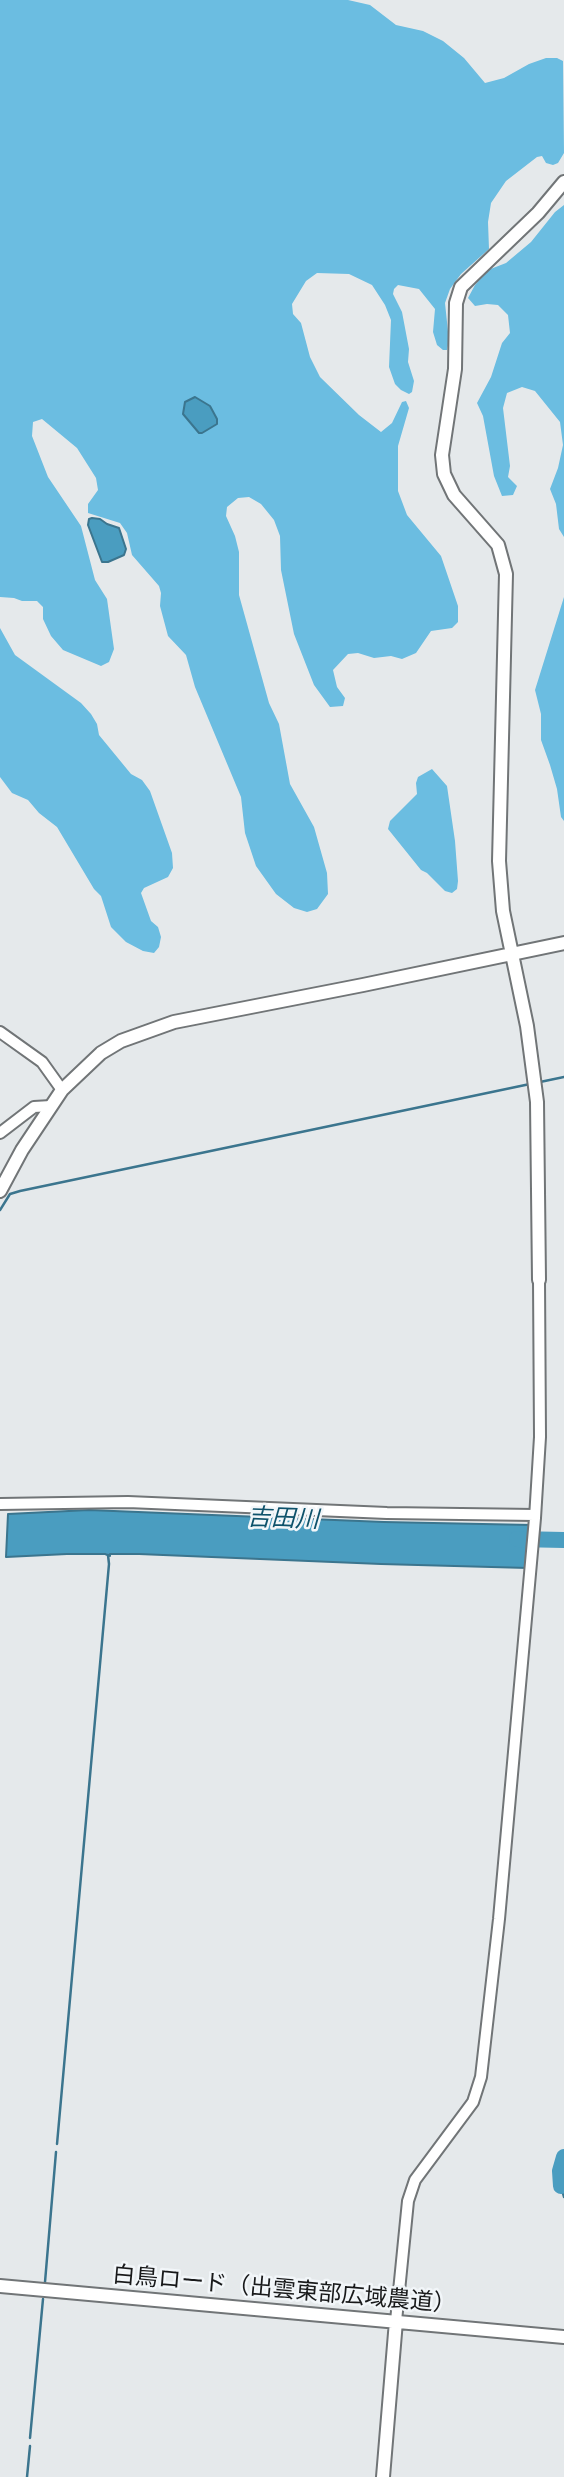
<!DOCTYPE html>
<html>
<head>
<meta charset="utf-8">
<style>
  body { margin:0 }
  canvas { display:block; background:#e5e9eb }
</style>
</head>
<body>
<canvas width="564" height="2477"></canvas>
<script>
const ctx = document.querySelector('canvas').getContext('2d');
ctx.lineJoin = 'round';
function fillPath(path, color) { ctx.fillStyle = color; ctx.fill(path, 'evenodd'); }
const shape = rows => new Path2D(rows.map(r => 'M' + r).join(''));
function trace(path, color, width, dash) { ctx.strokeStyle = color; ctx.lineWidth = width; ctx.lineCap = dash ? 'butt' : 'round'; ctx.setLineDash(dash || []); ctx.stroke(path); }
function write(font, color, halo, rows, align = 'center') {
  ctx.font = font + ' Poppins,"Noto Sans JP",sans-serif'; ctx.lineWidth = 5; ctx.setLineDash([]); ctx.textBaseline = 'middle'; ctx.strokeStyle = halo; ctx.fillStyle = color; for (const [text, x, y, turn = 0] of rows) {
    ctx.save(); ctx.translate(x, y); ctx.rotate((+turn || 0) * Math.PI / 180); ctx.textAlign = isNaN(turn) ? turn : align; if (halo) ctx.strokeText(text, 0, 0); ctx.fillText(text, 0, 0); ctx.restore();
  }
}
fillPath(shape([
  [0,0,348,0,370,5,396,25,423,31,443,41,464,58,485,83,504,78,529,64,546,58,557,58,563,61,564,153,558,163,553,165,546,163,542,156,537,157,506,181,491,203,488,222,489,249,461,274,450,289,445,303,449,341,447,350,443,350,437,345,433,332,435,309,419,289,398,285,394,289,393,294,402,312,409,349,408,362,414,381,412,392,409,394,401,390,395,384,389,367,391,320,385,305,372,285,349,274,317,273,306,281,292,304,293,314,301,323,310,357,320,377,359,415,381,432,392,423,402,402,406,401,409,408,398,446,398,491,407,515,441,556,458,606,458,622,452,628,431,631,416,653,402,659,391,656,374,658,358,653,348,654,333,670,337,687,345,698,343,706,330,707,314,685,294,634,281,570,280,536,274,520,261,504,249,497,238,498,227,507,226,516,235,536,239,552,239,595,269,703,279,724,290,784,314,827,327,873,328,894,317,909,307,912,294,908,276,894,256,866,245,833,241,797,195,687,186,655,168,636,160,606,161,593,159,586,132,555,127,533,120,523,88,513,88,504,98,490,96,478,77,448,42,419,33,422,32,436,48,477,81,526,95,580,107,599,114,649,109,662,101,666,63,650,51,636,43,619,43,607,37,601,22,601,14,598,0,597],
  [564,205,564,537,559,529,556,504,550,489,558,468,563,445,560,422,535,391,522,387,507,393,503,408,510,466,508,477,517,486,513,495,502,496,494,476,483,416,477,403,491,377,502,343,510,333,508,315,498,305,487,304,475,306,468,298,475,285,488,270,506,263,531,242,555,212],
  [564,597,564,821,561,817,557,789,550,765,541,740,541,714,535,690],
  [0,628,15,655,81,703,91,714,97,724,99,735,131,774,142,780,150,791,172,853,173,868,168,877,144,888,141,893,151,921,158,927,161,937,159,947,154,953,143,951,126,942,111,927,101,896,94,889,57,827,39,813,28,800,12,793,0,777],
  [432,769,447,786,455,841,458,881,457,889,452,893,445,891,427,873,421,870,388,829,390,821,417,794,416,783,418,777]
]), '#6bbde1');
const water = shape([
  [195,397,210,406,217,419,217,424,202,433,199,433,183,414,185,402,195,397],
  [92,518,100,519,107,524,119,528,126,549,124,555,108,562,102,562,88,525,89,519,92,518],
  [89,1510,384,1522,532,1525,528,1568,381,1564,139,1554,110,1554,110,1556,105,1554,67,1554,6,1557,8,1514,89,1510]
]);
fillPath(water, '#4a9dc0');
trace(water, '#3b758e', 2);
trace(shape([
  [540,1082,564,1077],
  [0,1210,10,1194,20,1191,530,1084],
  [57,2144,109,1564,108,1555],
  [564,2186,561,2186,564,2197],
  [45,2282,56,2152],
  [30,2438,43,2299],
  [27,2477,30,2446]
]), '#3b758e', 2.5);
trace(shape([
  [517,1539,564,1540],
  [561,2186,560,2171,564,2157]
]), '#4a9dc0', 16);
const minor = shape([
  [0,1032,42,1062,62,1090],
  [0,1133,34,1107,51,1106],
  [0,1504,128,1502,387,1513,535,1515],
  [396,2321,408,2201,415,2180,473,2102,481,2077,499,1919,535,1518,540,1437,539,1280]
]);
const tertiary = shape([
  [0,1191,22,1150,62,1090,101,1053,121,1041,174,1022,363,985,564,943],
  [539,1280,537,1102,527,1026,503,911,499,861,506,574,498,545,454,495,444,474,442,455,455,369,456,303,461,287,538,213,564,182],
  [0,2286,564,2337],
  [383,2477,396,2321]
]);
trace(minor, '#717577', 14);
trace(tertiary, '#717577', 16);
trace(minor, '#fff', 10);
trace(tertiary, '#fff', 12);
write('23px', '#18191a', '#f2f6f9', [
  ["白鳥ロード（出雲東部広域農道）",284,2291,5]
]);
write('italic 24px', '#0e526b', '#f2f6f9', [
  ["吉田川",283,1520,2]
]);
</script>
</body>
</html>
